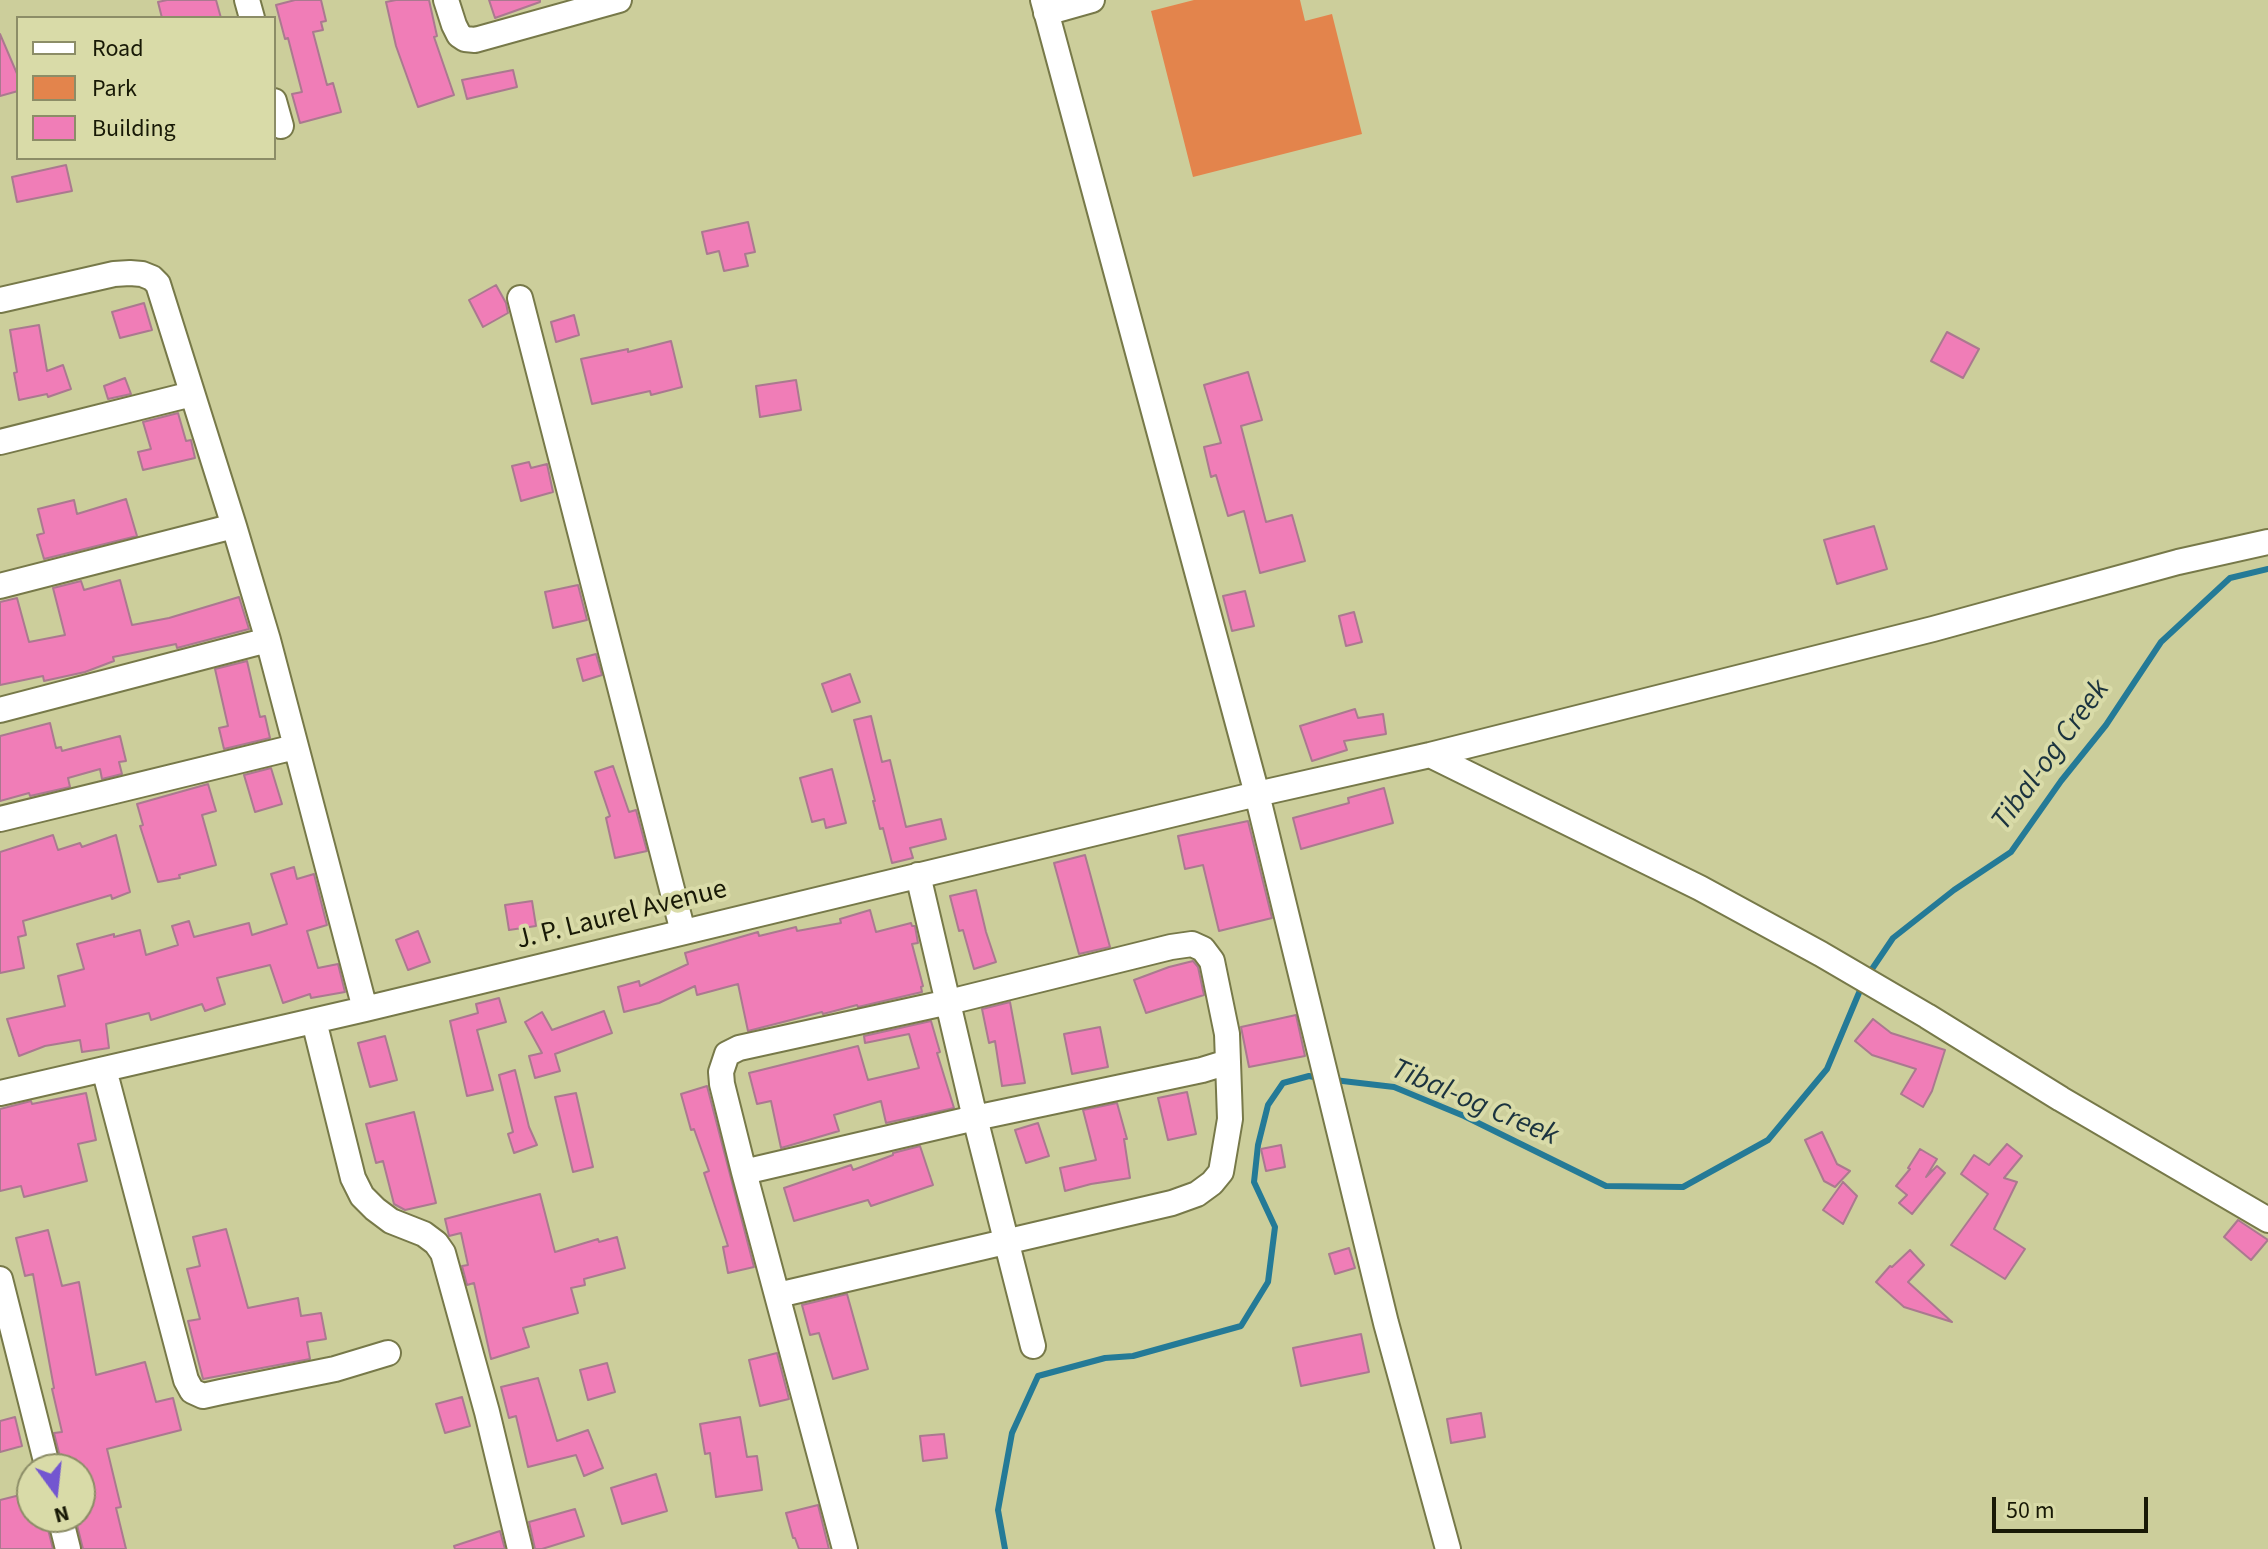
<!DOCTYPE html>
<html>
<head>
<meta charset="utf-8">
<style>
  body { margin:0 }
  #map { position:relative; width:2268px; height:1549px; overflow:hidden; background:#ccce9b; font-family:"Source Sans 3",sans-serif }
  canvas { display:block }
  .legend { position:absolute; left:16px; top:16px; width:260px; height:144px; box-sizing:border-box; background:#d9dba8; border:2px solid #8c8d67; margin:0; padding:10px 14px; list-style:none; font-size:24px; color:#181906 }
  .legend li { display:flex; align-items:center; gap:16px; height:40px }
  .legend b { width:40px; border:2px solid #8c8d67 }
  .north { position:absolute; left:16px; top:1453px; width:80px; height:80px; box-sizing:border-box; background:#d9dba8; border:2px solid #8c8d67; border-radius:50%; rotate:165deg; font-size:22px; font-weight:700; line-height:32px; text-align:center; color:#181906 }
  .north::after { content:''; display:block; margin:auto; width:28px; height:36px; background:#7356d0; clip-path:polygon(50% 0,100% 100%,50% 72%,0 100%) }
  .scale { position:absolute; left:1992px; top:1497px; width:156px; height:36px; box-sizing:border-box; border:4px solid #181906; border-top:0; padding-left:10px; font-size:24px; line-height:28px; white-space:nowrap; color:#181906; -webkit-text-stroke:6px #d9dba8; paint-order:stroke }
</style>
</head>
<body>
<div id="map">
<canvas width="2268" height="1549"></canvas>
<ul class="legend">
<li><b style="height:10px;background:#fff"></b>Road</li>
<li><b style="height:22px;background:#e3844c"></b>Park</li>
<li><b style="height:22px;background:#f07db7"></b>Building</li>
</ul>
<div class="north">N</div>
<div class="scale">50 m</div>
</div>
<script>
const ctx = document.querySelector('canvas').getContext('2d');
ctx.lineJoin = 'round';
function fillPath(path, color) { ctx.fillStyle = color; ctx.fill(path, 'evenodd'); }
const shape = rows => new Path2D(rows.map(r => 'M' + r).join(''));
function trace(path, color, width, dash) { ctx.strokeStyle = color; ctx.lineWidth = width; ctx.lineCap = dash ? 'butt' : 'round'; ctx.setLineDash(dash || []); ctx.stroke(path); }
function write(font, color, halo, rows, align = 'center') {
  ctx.font = font + ' "Source Sans 3",sans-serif'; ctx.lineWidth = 8; ctx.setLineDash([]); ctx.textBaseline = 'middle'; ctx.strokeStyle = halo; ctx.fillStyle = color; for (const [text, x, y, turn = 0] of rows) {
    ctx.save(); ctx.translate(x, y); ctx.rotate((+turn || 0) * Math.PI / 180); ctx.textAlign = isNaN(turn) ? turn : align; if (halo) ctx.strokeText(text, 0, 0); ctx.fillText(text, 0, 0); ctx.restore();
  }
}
fillPath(shape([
  [1194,0,1300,0,1305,21,1332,14,1362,134,1193,177,1151,11]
]), '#e3844c');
trace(shape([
  [1870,972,1893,938,1954,890,2011,852,2061,781,2106,725,2161,642,2230,578,2268,569],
  [1334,1080,1394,1087,1464,1116,1606,1186,1683,1187,1768,1140,1827,1069,1861,988],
  [1005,1549,998,1510,1012,1433,1038,1376,1105,1358,1133,1356,1241,1326,1268,1282,1275,1227,1254,1182,1258,1145,1268,1105,1283,1083,1309,1076,1319,1078]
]), '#247a97', 6);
const building = shape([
  [167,0,216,0,221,18,162,18,158,2,167,0],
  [295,0,321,0,326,21,321,22,323,30,313,32,327,85,333,83,341,112,300,123,292,94,302,92,288,38,285,39,276,5,295,0],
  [396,0,429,0,437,36,434,37,454,95,418,107,396,46,386,2,396,0],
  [489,0,540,0,540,2,495,18,489,0],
  [0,34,18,76,18,91,0,96,0,34],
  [513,70,517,87,467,99,462,80,513,70],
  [66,165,72,191,17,202,12,177,66,165],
  [748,222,755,252,745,254,748,266,724,271,719,251,707,254,702,232,748,222],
  [496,285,506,303,508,313,483,327,469,300,496,285],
  [144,303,152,330,120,338,112,312,144,303],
  [574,315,579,335,556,342,551,322,574,315],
  [39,325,47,371,63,365,71,389,48,397,47,394,19,400,14,373,17,372,10,330,39,325],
  [1947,332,1979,349,1963,378,1931,361,1947,332],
  [671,341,682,387,651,395,650,391,592,404,581,359,628,349,628,352,671,341],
  [1248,372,1262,420,1241,426,1266,522,1292,515,1305,561,1260,573,1244,511,1228,516,1216,475,1211,477,1204,447,1221,443,1204,385,1248,372],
  [125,378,131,394,108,399,104,386,125,378],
  [796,380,801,410,760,417,756,386,796,380],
  [178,413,186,441,191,440,195,458,143,470,138,452,151,449,143,422,178,413],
  [529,462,531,468,547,464,553,492,521,501,512,466,529,462],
  [126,499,137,536,44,559,37,535,44,533,38,509,74,500,77,514,126,499],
  [1874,526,1887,569,1837,584,1824,540,1874,526],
  [120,580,132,625,169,618,239,597,249,629,177,648,176,644,113,657,114,661,85,672,44,681,43,676,0,685,0,602,17,598,29,642,65,635,53,588,81,581,84,590,120,580],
  [578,585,587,620,553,628,545,592,578,585],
  [1245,591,1254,626,1232,631,1223,596,1245,591],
  [1354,612,1362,642,1346,646,1339,616,1354,612],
  [596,654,602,675,583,681,577,659,596,654],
  [247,661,260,717,265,716,270,738,224,749,219,728,228,726,215,669,247,661],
  [850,674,860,702,832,712,822,684,850,674],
  [1355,709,1358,718,1383,714,1386,734,1344,741,1347,750,1312,761,1300,726,1355,709],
  [871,716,882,762,890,760,906,827,941,819,946,839,910,848,913,858,892,863,883,828,880,829,873,801,875,801,854,720,871,716],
  [50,723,56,748,61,747,62,751,120,736,126,761,119,762,122,774,102,779,100,769,68,778,70,787,30,796,29,793,0,801,0,736,50,723],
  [613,766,629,812,636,810,647,851,615,858,606,818,610,816,595,772,613,766],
  [271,768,282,804,255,812,244,775,271,768],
  [832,769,846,823,826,828,824,819,812,822,800,778,832,769],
  [208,784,216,811,202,815,216,865,179,875,180,878,158,882,140,826,143,825,137,804,208,784],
  [1384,788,1393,823,1301,849,1293,818,1349,803,1348,798,1384,788],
  [1248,821,1272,918,1219,931,1203,865,1185,869,1178,836,1248,821],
  [53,835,58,850,80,843,82,847,116,835,130,892,112,899,111,895,23,921,26,935,18,937,24,968,0,973,0,852,53,835],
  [1085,855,1110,947,1079,954,1054,863,1085,855],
  [294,867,297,879,314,874,327,925,307,931,318,968,338,964,345,992,311,998,310,994,283,1003,270,965,217,978,225,1004,205,1011,202,1004,151,1020,149,1013,106,1024,109,1048,82,1052,80,1040,45,1046,19,1056,7,1019,65,1006,58,976,84,969,77,944,114,934,114,937,140,930,146,955,178,945,172,926,189,921,194,937,249,923,252,935,287,924,271,874,294,867],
  [976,890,986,932,996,962,974,969,963,930,959,931,950,896,976,890],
  [532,901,536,926,509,930,505,905,532,901],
  [870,910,876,932,911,923,912,926,915,926,918,943,912,944,923,986,921,987,922,992,858,1007,857,1005,823,1014,822,1012,748,1031,738,984,697,995,695,986,659,1003,624,1012,618,987,639,981,640,986,688,964,685,953,758,932,759,936,796,927,797,931,841,923,840,919,870,910],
  [418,931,430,962,408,970,396,940,418,931],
  [1193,961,1198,967,1204,995,1146,1013,1134,980,1169,967,1193,961],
  [499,998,506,1022,477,1030,493,1090,467,1096,450,1021,478,1013,476,1004,499,998],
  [1010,1002,1025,1083,1002,1086,995,1041,989,1043,982,1009,1010,1002],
  [604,1011,612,1033,555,1054,560,1071,535,1078,529,1056,542,1053,525,1022,542,1012,552,1030,604,1011],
  [1296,1015,1305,1056,1249,1067,1241,1027,1296,1015],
  [1873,1019,1891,1033,1945,1050,1932,1091,1923,1107,1901,1094,1916,1069,1872,1055,1855,1041,1873,1019],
  [931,1021,940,1052,937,1053,954,1108,886,1123,881,1101,834,1115,839,1131,781,1148,771,1101,757,1104,749,1073,858,1046,868,1080,919,1068,909,1034,865,1043,864,1036,931,1021],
  [1100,1027,1108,1067,1072,1074,1064,1034,1100,1027],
  [385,1036,397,1080,370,1087,358,1043,385,1036],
  [515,1070,529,1127,537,1145,514,1153,508,1134,513,1132,499,1075,515,1070],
  [707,1086,754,1267,728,1273,723,1247,728,1246,704,1173,709,1171,694,1129,691,1130,681,1094,707,1086],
  [1187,1092,1196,1134,1168,1140,1158,1098,1187,1092],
  [86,1093,96,1140,78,1144,87,1181,24,1197,21,1186,0,1191,0,1109,31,1101,32,1104,86,1093],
  [576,1093,593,1167,573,1172,555,1097,576,1093],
  [1117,1103,1127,1139,1124,1139,1130,1178,1091,1184,1065,1191,1060,1168,1096,1160,1083,1110,1117,1103],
  [414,1112,436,1203,405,1210,394,1204,383,1161,376,1163,366,1124,414,1112],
  [1038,1123,1049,1156,1026,1163,1015,1130,1038,1123],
  [1822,1132,1837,1164,1850,1171,1835,1187,1824,1181,1805,1140,1822,1132],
  [2007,1144,2022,1156,2004,1178,2017,1182,1994,1229,2025,1249,2005,1279,1951,1245,1988,1194,1961,1174,1974,1155,1989,1165,2007,1144],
  [1281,1145,1285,1167,1266,1171,1261,1149,1281,1145],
  [920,1146,933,1185,871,1206,868,1200,794,1221,784,1188,851,1165,853,1170,893,1155,893,1153,920,1146],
  [1920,1149,1937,1159,1926,1177,1937,1166,1945,1173,1912,1214,1899,1203,1907,1195,1896,1186,1910,1169,1908,1168,1920,1149],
  [1843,1182,1857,1196,1843,1224,1823,1210,1843,1182],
  [540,1194,555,1252,598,1239,599,1242,617,1237,625,1268,584,1279,585,1285,571,1288,578,1313,523,1328,529,1347,491,1359,474,1283,467,1285,462,1266,468,1265,461,1233,449,1236,445,1219,540,1194],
  [2238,1220,2268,1240,2251,1260,2224,1237,2238,1220],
  [226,1229,248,1308,298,1298,301,1316,321,1313,326,1339,307,1342,310,1359,203,1379,188,1321,200,1319,187,1269,200,1266,193,1237,226,1229],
  [48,1230,62,1286,79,1282,96,1375,145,1362,156,1402,173,1398,181,1430,107,1449,121,1507,116,1508,126,1549,83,1549,75,1517,80,1517,80,1469,63,1469,54,1433,62,1432,52,1389,54,1388,33,1274,25,1276,16,1238,48,1230],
  [1349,1248,1355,1268,1335,1274,1329,1254,1349,1248],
  [1910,1250,1924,1265,1908,1282,1952,1322,1904,1307,1876,1282,1890,1266,1892,1267,1910,1250],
  [847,1294,868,1369,833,1379,819,1333,810,1335,802,1305,847,1294],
  [1361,1334,1369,1372,1301,1386,1293,1348,1361,1334],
  [777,1353,789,1399,760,1406,749,1360,777,1353],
  [607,1363,615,1392,588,1400,580,1370,607,1363],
  [538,1378,557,1441,588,1430,603,1468,584,1476,576,1455,528,1467,516,1416,509,1418,501,1387,538,1378],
  [462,1397,470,1426,445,1433,436,1404,462,1397],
  [1481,1413,1485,1437,1451,1443,1447,1419,1481,1413],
  [15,1417,22,1446,0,1452,0,1421,15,1417],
  [740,1417,747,1457,757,1456,762,1490,716,1497,710,1453,705,1454,700,1424,740,1417],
  [944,1434,947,1458,923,1461,920,1436,944,1434],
  [656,1474,667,1511,622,1524,611,1488,656,1474],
  [32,1492,32,1517,45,1517,53,1549,0,1549,0,1500,32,1492],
  [818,1505,829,1549,799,1549,795,1538,793,1538,786,1513,818,1505],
  [575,1509,584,1536,542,1549,535,1549,529,1522,575,1509],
  [500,1531,505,1549,455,1549,454,1546,500,1531]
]);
fillPath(building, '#f07db7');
trace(building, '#aa798f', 2);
const minor = shape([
  [247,0,252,18],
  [446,0,454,25,459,35,465,39,475,40,619,0],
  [1043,0,1257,794,1386,1323,1448,1549],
  [1046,13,1092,0],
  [274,101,281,126],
  [520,298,683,932],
  [0,300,114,274,130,273,142,274,152,278,158,284,234,526,268,640,365,1009],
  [0,442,192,394],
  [0,586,234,526],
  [0,710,268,640],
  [1430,755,1700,888,1821,954,1927,1016,2061,1099,2268,1220],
  [0,819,295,747],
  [918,875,975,1118,1033,1346],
  [314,1021,353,1178,362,1196,375,1209,391,1221,424,1234,436,1243,443,1253,487,1412,520,1549],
  [104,1069,186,1380,192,1391,203,1396,221,1392,335,1369,388,1353],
  [0,1093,365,1009,1257,794,1430,755,1933,629,2178,562,2268,542],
  [744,1172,975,1118,1202,1070,1228,1062,1227,1034,1212,961,1203,949,1192,944,1171,947,949,1002,739,1048,727,1054,721,1072,722,1084,744,1172,845,1549],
  [0,1279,48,1469],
  [778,1295,1172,1203,1197,1194,1212,1183,1221,1172,1230,1119,1228,1062],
  [60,1517,68,1549]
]);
trace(minor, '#777949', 28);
trace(minor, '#fff', 24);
write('28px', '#181906', '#d9dba8', [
  ["J. P. Laurel Avenue",622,916,-14]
]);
write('italic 30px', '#1b333f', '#d9dba8', [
  ["Tibal-og Creek",2052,756,-54],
  ["Tibal-og Creek",1474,1104,23]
]);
</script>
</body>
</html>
